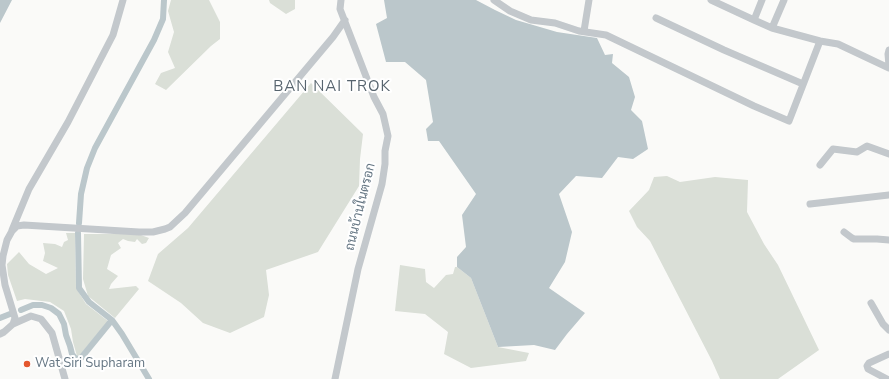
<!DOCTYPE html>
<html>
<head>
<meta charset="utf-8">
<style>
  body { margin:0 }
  canvas { display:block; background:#fafaf8 }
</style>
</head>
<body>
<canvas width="889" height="379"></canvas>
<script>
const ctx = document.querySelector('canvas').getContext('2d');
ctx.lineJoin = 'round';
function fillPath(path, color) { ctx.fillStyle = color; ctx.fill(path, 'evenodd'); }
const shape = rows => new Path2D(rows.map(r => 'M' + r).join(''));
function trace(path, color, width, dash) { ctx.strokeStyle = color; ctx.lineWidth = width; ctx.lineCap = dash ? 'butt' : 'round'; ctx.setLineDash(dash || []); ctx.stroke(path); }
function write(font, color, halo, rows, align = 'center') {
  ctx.font = font + ' "Nunito Sans",Sarabun,sans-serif'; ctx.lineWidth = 4; ctx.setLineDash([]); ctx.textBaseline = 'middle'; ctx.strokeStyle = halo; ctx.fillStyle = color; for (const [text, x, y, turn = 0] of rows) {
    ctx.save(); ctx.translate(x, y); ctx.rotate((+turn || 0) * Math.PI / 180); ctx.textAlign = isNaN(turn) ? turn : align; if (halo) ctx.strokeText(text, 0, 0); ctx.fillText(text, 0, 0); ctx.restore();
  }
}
fillPath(shape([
  [171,0,209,0,220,22,220,39,211,46,166,90,155,84,161,73,175,68,168,52,174,32,168,11],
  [269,0,295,0,295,9,286,14,270,3],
  [311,83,363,134,360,159,359,186,318,252,266,270,269,295,264,317,230,333,203,323,181,303,148,281,158,254,188,228],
  [667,176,680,182,715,177,748,180,747,212,764,244,778,265,819,350,778,379,720,379,712,361,650,241,637,227,629,211,649,190,654,177],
  [66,233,75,233,76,288,86,304,108,321,80,355,77,356,73,342,71,329,64,311,50,302,25,299,17,301,8,275,7,264,19,252,29,264,46,274,58,268,43,261,45,253,43,243,55,244,62,247,64,242,68,240],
  [84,234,138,234,149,238,146,243,142,244,137,239,135,242,128,241,123,239,118,243,121,248,111,255,107,269,118,276,111,284,109,289,136,286,139,289,115,318,88,296,83,279],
  [400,265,425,269,426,282,434,288,446,275,453,274,455,267,457,267,471,278,498,347,529,353,526,361,471,368,444,354,448,332,425,314,395,311]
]), '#dadfd7');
fillPath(shape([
  [0,0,12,0,0,23],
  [384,0,476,0,495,10,516,20,557,32,597,38,605,55,613,54,612,63,629,77,635,97,631,110,642,121,648,149,633,159,618,157,602,178,576,176,559,194,572,232,565,262,549,288,585,313,567,334,555,350,534,345,498,347,471,278,457,267,457,257,466,247,462,215,476,194,439,141,428,141,426,129,433,122,426,80,405,62,386,62,376,24,387,18]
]), '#bbc7cb');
trace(shape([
  [79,223,81,194,87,168,95,148,154,40,163,19,164,0],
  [78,233,79,288,89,302,112,320,122,334,149,379],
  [21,310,33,305,42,305,51,308,59,314,64,324,66,335,70,346,72,354,76,359,81,358,112,320],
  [0,318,10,314]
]), '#bbc7cb', 6);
trace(shape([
  [494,0,510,11,531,20,555,23,579,31,606,35,754,106,789,121,820,41],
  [711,0,754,20,772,28,820,41,838,44,889,68],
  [656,18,724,50,803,84],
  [754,20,762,0],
  [772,28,784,0],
  [584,31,589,0],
  [889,50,888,54,889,66],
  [820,165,833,149,857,152,867,146,889,154],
  [810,204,889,195],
  [12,230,29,189,68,122,113,35,123,0],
  [844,232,852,238,854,239,877,239,889,240],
  [871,303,883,324,889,330],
  [13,324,31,316,41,319,52,333,65,379],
  [0,334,4,332,13,324,15,318,5,285,2,265,3,256,7,240,12,231,17,226,24,225,139,232,153,232,165,229,170,227,185,213,333,37,345,20],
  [335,379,358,269,382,184,385,164,385,151,388,136,383,114,374,97,340,9,341,0],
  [887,379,868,369,867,366,869,363,889,354]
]), '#c3c8cc', 7);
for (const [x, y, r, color] of [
  [27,364,4,"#e4572e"]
]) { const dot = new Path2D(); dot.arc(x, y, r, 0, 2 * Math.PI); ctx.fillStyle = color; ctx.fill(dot); trace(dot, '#fff', 1.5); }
write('13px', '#657683', '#fff', [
  ["ถนนบ้านในตรอก",361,207,-76]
]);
write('13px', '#657683', '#fff', [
  ["Wat Siri Supharam",35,364]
], 'left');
ctx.letterSpacing = '1px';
write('15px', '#57646e', '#fff', [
  ["BAN NAI TROK",332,87]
]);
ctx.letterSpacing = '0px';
</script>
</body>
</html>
